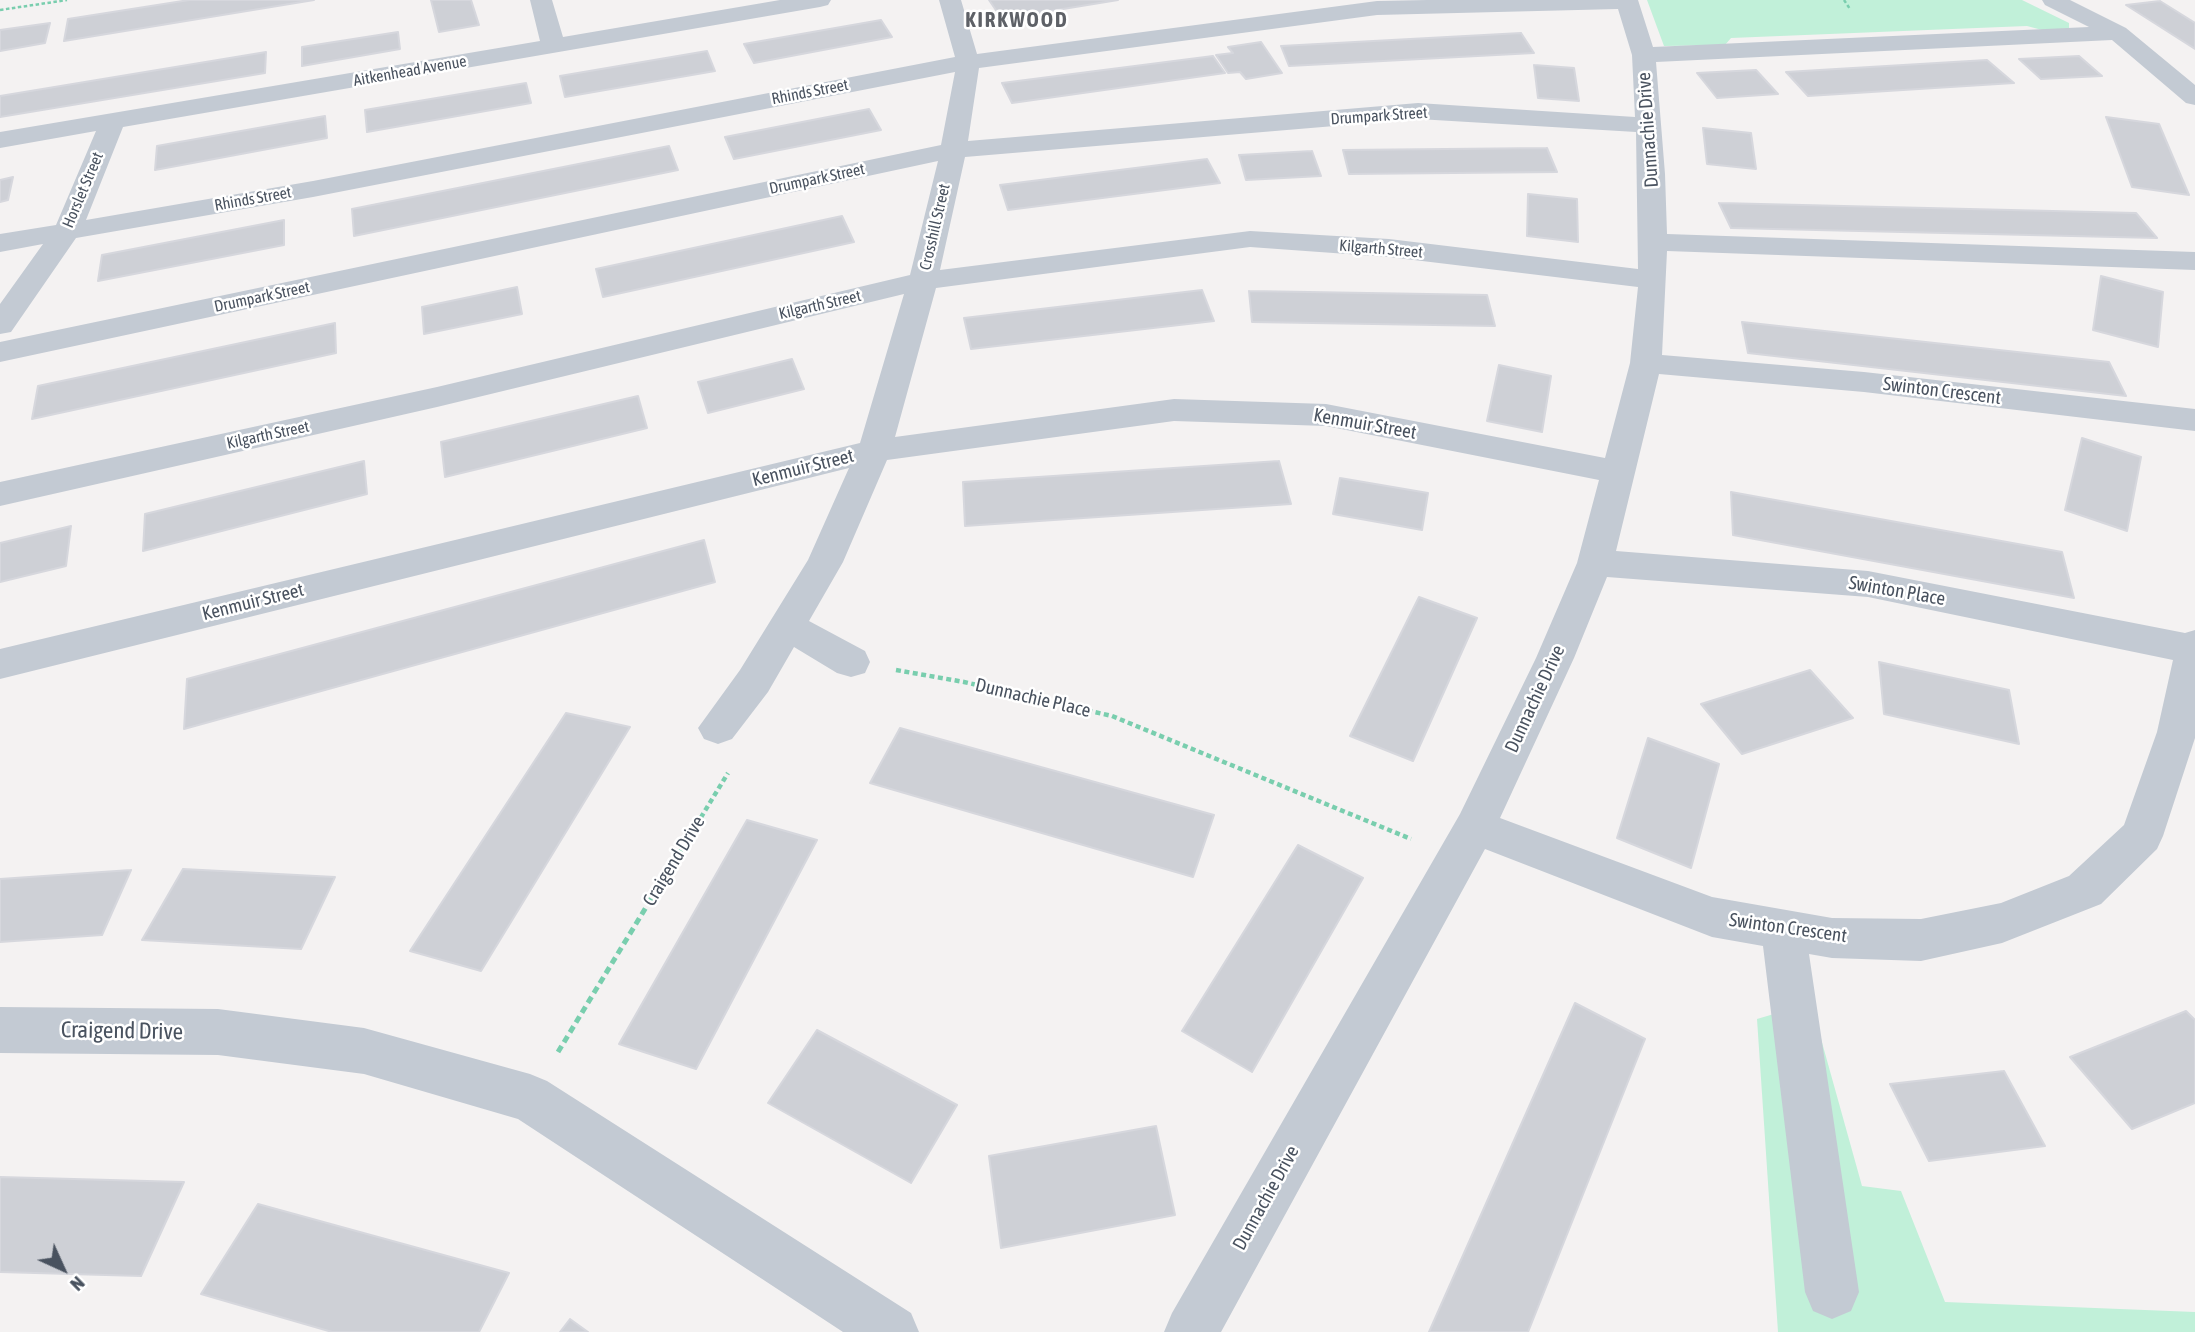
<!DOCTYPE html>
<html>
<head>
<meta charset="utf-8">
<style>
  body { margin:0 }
  #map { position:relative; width:2195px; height:1332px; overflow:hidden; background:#f4f2f2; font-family:"Asap Condensed",sans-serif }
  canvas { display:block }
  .north { position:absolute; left:28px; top:1234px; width:70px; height:70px; -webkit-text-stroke:5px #fff; paint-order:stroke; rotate:135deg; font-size:19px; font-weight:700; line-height:28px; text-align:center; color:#49525f }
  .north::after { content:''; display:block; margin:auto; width:24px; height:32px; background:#49525f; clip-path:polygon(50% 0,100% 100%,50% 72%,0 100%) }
</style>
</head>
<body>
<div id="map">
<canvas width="2195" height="1332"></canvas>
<div class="north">N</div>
</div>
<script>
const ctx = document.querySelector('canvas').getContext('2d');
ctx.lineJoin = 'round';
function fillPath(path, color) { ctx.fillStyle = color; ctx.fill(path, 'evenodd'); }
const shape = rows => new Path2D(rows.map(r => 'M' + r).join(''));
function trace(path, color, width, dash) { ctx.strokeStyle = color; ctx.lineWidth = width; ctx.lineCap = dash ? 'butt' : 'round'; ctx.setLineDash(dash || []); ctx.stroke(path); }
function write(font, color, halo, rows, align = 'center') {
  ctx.font = font + ' "Asap Condensed",sans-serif'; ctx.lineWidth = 5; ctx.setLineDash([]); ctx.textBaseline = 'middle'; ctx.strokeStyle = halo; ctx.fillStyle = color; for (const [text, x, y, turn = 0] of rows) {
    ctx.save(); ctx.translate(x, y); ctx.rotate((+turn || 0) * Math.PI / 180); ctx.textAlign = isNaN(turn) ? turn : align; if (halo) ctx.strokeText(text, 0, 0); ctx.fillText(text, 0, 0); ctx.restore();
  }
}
fillPath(shape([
  [1647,0,2022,0,2069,23,2069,31,2057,34,2027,26,1977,28,1731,38,1725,45,1664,46],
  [1811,1003,1862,1186,1901,1191,1945,1302,2195,1312,2195,1332,1778,1332,1757,1019]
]), '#c1f0d9');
const building = shape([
  [189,0,314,0,64,41,68,19,189,0],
  [431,0,471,0,479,25,439,32,431,0],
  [989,0,1118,0,1002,19,989,0],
  [2160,1,2195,23,2195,49,2126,5,2160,1],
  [881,20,892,37,754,63,744,44,881,20],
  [50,23,45,43,0,51,0,30,50,23],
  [398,32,400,49,302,66,302,47,398,32],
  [1521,33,1534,53,1289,66,1281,46,1521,33],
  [1261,42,1282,73,1246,79,1240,72,1228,73,1216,55,1233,53,1228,47,1261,42],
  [707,51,715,71,565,97,560,76,707,51],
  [266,52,265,73,0,117,0,96,266,52],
  [1213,56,1225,73,1012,103,1002,83,1213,56],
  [2079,56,2102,76,2041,79,2019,59,2079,56],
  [1987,60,2014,83,1808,96,1786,72,1987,60],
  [1534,65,1574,68,1579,101,1538,98,1534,65],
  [1756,70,1778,94,1717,98,1697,73,1756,70],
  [526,83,531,103,367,132,365,110,526,83],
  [869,109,881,130,734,159,725,137,869,109],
  [325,116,327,138,155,170,157,146,325,116],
  [2106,117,2159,124,2189,195,2132,187,2106,117],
  [1703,128,1751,133,1756,169,1707,164,1703,128],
  [669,146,678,170,354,236,352,209,669,146],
  [1547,148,1557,172,1349,174,1343,150,1547,148],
  [1312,151,1321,176,1246,180,1239,155,1312,151],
  [1207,159,1220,183,1008,210,1000,185,1207,159],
  [13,177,8,200,0,202,0,180,13,177],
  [1528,194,1577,199,1578,242,1527,236,1528,194],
  [1719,203,2136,213,2157,238,1731,228,1719,203],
  [842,216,854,242,603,297,596,269,842,216],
  [284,220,284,245,98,281,102,255,284,220],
  [2101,276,2163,292,2158,347,2093,330,2101,276],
  [517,287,522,314,424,334,422,307,517,287],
  [1202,290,1214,321,971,349,964,318,1202,290],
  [1249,291,1487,295,1495,326,1252,322,1249,291],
  [1742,322,2109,362,2126,396,1748,353,1742,322],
  [335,323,336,353,32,419,38,386,335,323],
  [792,359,804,389,708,413,698,382,792,359],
  [1499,365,1551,376,1542,432,1487,421,1499,365],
  [638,396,647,428,445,477,441,442,638,396],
  [2082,438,2141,457,2127,531,2065,510,2082,438],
  [364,461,367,494,143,551,145,514,364,461],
  [1279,461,1291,504,965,526,963,482,1279,461],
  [1340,478,1428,493,1422,530,1333,514,1340,478],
  [1731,492,2062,552,2074,598,1733,535,1731,492],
  [71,526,66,566,0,582,0,543,71,526],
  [704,540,715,582,184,729,187,679,704,540],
  [1419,597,1477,618,1413,761,1350,736,1419,597],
  [1879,662,2009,690,2019,744,1884,714,1879,662],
  [1810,670,1853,718,1742,754,1701,704,1810,670],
  [566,713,630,727,481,971,410,951,566,713],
  [900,728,1214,815,1193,877,870,783,900,728],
  [1648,738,1719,764,1691,868,1617,838,1648,738],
  [747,820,817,840,696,1069,619,1044,747,820],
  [1298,845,1363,878,1252,1072,1182,1031,1298,845],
  [183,869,335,877,301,949,142,940,183,869],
  [131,870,102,935,0,942,0,879,131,870],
  [1575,1003,1645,1039,1528,1332,1429,1332,1575,1003],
  [2186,1011,2195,1020,2195,1103,2132,1129,2070,1057,2186,1011],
  [817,1030,957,1105,911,1183,768,1103,817,1030],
  [2004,1071,2045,1146,1929,1161,1890,1084,2004,1071],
  [1156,1126,1175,1215,1001,1248,989,1156,1156,1126],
  [0,1177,184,1182,141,1276,0,1272,0,1177],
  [258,1204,509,1273,479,1332,332,1332,201,1294,258,1204],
  [570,1319,588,1332,560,1332,570,1319]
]);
fillPath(building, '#ced0d6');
trace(building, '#d6d7dd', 2);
trace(shape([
  [1844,0,1850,9],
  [0,10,67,0]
]), '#79ceae', 2.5, [3.5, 2.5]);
trace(shape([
  [896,670,964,682,1112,716,1411,839],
  [661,883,728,773]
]), '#79ceae', 4.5, [5, 3.5]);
trace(shape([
  [558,1052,662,881]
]), '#79ceae', 5, [7, 4.5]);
fillPath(shape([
  [530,0,552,0,563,37,780,0,831,0,828,5,820,7,123,127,86,220,313,181,955,57,939,0,961,0,977,54,1377,1,1427,0,1638,0,1653,47,2089,27,2045,5,2042,0,2070,0,2126,28,2195,85,2195,105,2186,103,2112,40,1656,62,1665,174,1667,234,2195,252,2195,270,1667,251,1662,355,1864,372,2195,409,2195,431,1864,392,1659,374,1616,551,1868,571,2185,633,2195,630,2195,738,2163,836,2157,849,2101,904,2002,943,1921,961,1832,958,1809,954,1859,1292,1851,1311,1832,1319,1813,1311,1805,1292,1763,946,1712,937,1485,849,1221,1332,1164,1332,1172,1313,1460,814,1536,658,1577,563,1599,480,1326,426,1174,421,887,460,843,562,809,621,865,651,870,662,865,673,851,677,837,673,794,647,768,692,732,739,718,744,704,739,698,728,740,670,808,560,849,468,0,679,0,649,860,443,904,294,437,407,0,506,0,482,437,387,910,275,938,161,0,362,0,342,941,145,955,72,313,197,76,238,11,332,0,334,0,304,43,244,0,252,0,234,56,225,96,131,0,148,0,132,540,41,530,0],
  [1618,9,1632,55,1635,117,1418,103,968,141,979,68,1377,15,1618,9],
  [1418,119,1636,132,1638,269,1389,239,1250,231,940,270,965,157,1418,119],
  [1250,247,1389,257,1638,287,1630,363,1605,458,1326,404,1174,399,895,437,936,288,1250,247],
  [1607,577,1868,597,2173,660,2157,732,2124,825,2069,876,2001,903,1921,919,1832,918,1712,897,1500,818,1574,658,1607,577],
  [0,1007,218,1009,364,1028,530,1074,547,1081,911,1313,919,1332,843,1332,518,1119,364,1074,218,1055,0,1053,0,1007]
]), '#c3cad3');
write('16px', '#49525f', '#fff', [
  ["Aitkenhead Avenue",410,71,-10],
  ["Rhinds Street",810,92,-11],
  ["Drumpark Street",1379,116,-4],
  ["Drumpark Street",817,179,-12],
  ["Horslet Street",83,190,-67],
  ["Rhinds Street",253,199,-10],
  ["Crosshill Street",935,227,-77],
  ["Kilgarth Street",1381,249,5],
  ["Drumpark Street",262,297,-12],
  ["Kilgarth Street",820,305,-13],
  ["Kilgarth Street",268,435,-12]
]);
write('19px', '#49525f', '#fff', [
  ["Dunnachie Drive",1648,130,-94],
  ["Swinton Crescent",1942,391,7],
  ["Kenmuir Street",1365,424,10],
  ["Kenmuir Street",803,468,-14],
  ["Swinton Place",1897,591,10],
  ["Kenmuir Street",253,602,-14],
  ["Dunnachie Place",1033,698,13],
  ["Dunnachie Drive",1535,699,-65],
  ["Craigend Drive",674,861,-59],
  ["Swinton Crescent",1788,928,8],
  ["Dunnachie Drive",1266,1198,-61]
]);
ctx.letterSpacing = '2px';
write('bold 21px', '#5e6167', '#fff', [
  ["KIRKWOOD",1017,20]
]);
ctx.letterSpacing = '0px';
write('23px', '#49525f', '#fff', [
  ["Craigend Drive",122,1031,1]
]);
</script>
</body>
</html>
